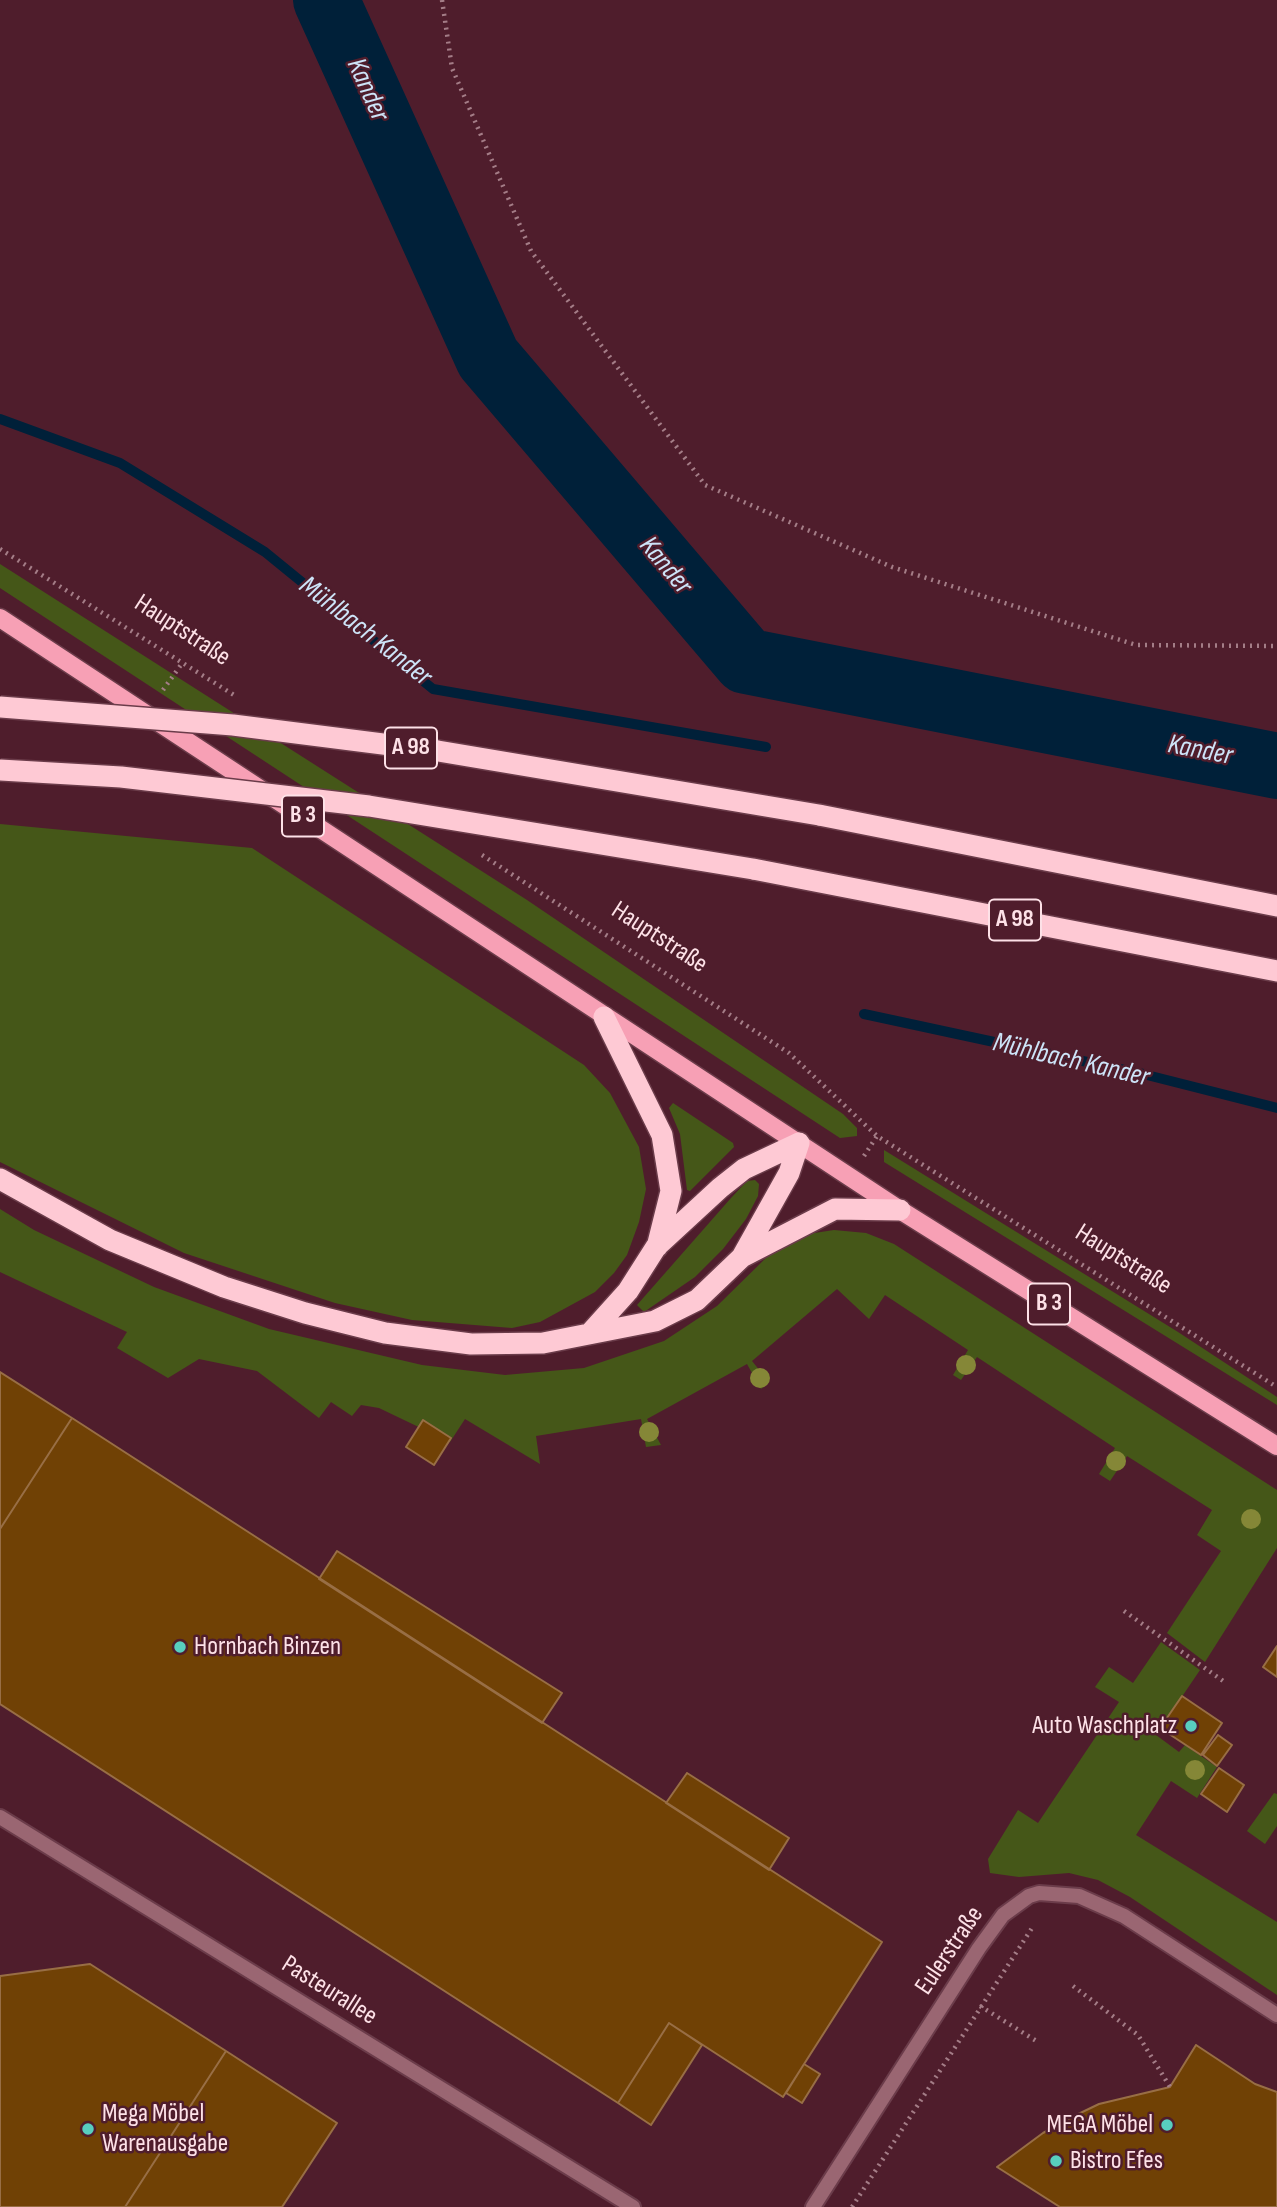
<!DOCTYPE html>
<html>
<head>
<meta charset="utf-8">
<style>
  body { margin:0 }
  canvas { display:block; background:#4f1d2c }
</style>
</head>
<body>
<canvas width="1277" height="2207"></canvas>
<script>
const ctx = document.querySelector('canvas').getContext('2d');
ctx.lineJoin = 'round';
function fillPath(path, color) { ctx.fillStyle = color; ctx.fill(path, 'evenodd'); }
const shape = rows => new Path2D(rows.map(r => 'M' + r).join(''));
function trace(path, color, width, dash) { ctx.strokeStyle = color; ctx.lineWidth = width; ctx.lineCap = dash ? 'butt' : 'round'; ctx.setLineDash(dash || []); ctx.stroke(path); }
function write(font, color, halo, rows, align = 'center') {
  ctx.font = font + ' "Sofia Sans Condensed",sans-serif'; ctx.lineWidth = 5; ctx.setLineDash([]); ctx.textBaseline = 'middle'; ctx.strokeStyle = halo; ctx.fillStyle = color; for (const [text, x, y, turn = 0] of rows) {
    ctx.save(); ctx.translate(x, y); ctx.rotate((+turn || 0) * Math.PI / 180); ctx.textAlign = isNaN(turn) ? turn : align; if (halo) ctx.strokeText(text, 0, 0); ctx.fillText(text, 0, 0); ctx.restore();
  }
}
fillPath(shape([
  [0,564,527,900,843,1114,857,1128,857,1136,840,1138,0,588],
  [0,824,252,848,584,1065,610,1093,639,1147,646,1189,639,1222,627,1255,614,1273,595,1292,540,1322,512,1328,412,1320,335,1303,184,1253,0,1162],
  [673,1103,733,1143,734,1147,690,1191,687,1190,680,1134,669,1108],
  [884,1150,1178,1332,1277,1397,1277,1405,884,1162],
  [755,1180,759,1184,758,1196,746,1219,723,1249,695,1277,644,1312,637,1305,731,1198,747,1181],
  [0,1209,34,1230,154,1287,269,1329,422,1365,505,1375,584,1368,664,1341,717,1306,771,1253,808,1234,834,1230,866,1233,894,1244,1277,1490,1277,1548,1205,1662,1167,1633,1221,1551,1197,1535,1212,1510,1127,1456,1110,1481,1099,1474,1115,1448,977,1357,961,1380,953,1375,968,1350,885,1295,869,1319,837,1289,752,1361,769,1382,761,1389,747,1364,647,1419,661,1445,646,1447,641,1419,536,1436,540,1464,465,1419,450,1442,379,1408,361,1405,352,1416,331,1402,319,1418,257,1371,199,1359,168,1378,117,1348,127,1332,0,1272],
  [1161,1642,1200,1670,1156,1735,1179,1752,1185,1745,1217,1767,1197,1798,1171,1781,1136,1835,1277,1922,1277,1995,1130,1897,1098,1880,1069,1873,1019,1877,990,1873,988,1859,1018,1810,1038,1823,1119,1702,1095,1687,1109,1667,1133,1683],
  [1274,1793,1277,1794,1277,1826,1265,1844,1247,1831]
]), '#455718');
trace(shape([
  [0,419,120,463,265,552,433,689,766,747],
  [864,1014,1143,1074,1277,1108]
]), '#002039', 10);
trace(shape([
  [326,0,488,358,746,661,1277,766]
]), '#002039', 66);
const building = shape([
  [0,1372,72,1418,0,1529,0,1372],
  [72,1418,882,1942,783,2097,669,2023,618,2103,0,1704,0,1529,72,1418],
  [423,1420,451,1438,434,1465,406,1447,423,1420],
  [337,1551,562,1693,542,1723,319,1579,337,1551],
  [1277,1646,1277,1677,1263,1667,1277,1646],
  [1182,1696,1222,1723,1201,1755,1160,1728,1182,1696],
  [1218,1735,1232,1745,1217,1766,1203,1755,1218,1735],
  [1219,1768,1244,1785,1227,1812,1201,1794,1219,1768],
  [687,1773,789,1838,769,1870,666,1803,687,1773],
  [90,1964,226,2051,125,2207,0,2207,0,1976,90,1964],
  [669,2023,702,2045,651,2125,618,2103,669,2023],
  [1196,2045,1255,2084,1277,2092,1277,2207,1060,2207,997,2167,1043,2133,1072,2117,1099,2104,1170,2087,1196,2045],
  [226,2051,337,2123,282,2207,125,2207,226,2051],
  [804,2064,820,2074,802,2103,786,2093,804,2064]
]);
fillPath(building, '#704105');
trace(building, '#986e45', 2);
const street = shape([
  [0,1817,633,2207],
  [813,2207,979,1948,1003,1915,1029,1896,1039,1893,1079,1896,1124,1916,1277,2015]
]);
const primary = shape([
  [0,618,900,1210,1277,1446]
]);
const highway = shape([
  [819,815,1277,906],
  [753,869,1277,971],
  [604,1017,662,1135,671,1191,657,1247],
  [0,1179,110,1240,224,1287,305,1313,385,1333,471,1344,543,1343,655,1321,697,1300,742,1257,835,1209,900,1210],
  [742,1257,789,1173,799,1143],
  [592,1331,628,1291,656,1247,720,1188,744,1169,799,1143]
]);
trace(street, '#6b3c4a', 18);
trace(primary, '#6b3c4a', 21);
trace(highway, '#6b3c4a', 24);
trace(shape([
  [442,0,452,68,531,251,705,485,892,567,1136,645,1277,646],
  [0,549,234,695],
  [163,690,183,662],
  [482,855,789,1053,877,1136,1277,1387],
  [864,1156,877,1136],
  [1124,1611,1226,1683],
  [1073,1986,1138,2035,1170,2087],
  [980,2006,1038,2042],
  [852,2207,1032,1928]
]), '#a47d87', 4.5, [2, 5]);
trace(street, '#9a6672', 14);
trace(primary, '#f7a0b5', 18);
trace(highway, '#fec9d4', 21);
const highwayBridge = shape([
  [0,707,233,725,438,751,819,815],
  [0,770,121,777,369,806,753,869]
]);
trace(highwayBridge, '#6b3c4a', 24, []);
trace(highwayBridge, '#fec9d4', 21);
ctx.fillStyle = '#858737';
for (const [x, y] of [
  [966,1365],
  [760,1378],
  [649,1432],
  [1116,1461],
  [1251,1519],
  [1195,1770]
]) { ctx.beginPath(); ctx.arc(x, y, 10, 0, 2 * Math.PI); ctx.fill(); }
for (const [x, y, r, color] of [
  [180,1647,7,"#58cebf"],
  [1191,1726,7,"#58cebf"],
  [1167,2125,7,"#58cebf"],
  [88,2129,7,"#58cebf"],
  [1056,2161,7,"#58cebf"]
]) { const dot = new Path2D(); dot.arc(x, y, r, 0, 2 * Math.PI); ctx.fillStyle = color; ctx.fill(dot); trace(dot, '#4f1d2c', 2.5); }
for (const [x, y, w] of [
  [411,748,52],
  [303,816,42],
  [1015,920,52],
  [1049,1304,42]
]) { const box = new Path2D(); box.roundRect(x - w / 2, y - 20.5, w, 41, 5); ctx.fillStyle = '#4f1d2c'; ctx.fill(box); trace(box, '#fde1e7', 2); }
write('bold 24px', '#fde1e7', null, [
  ["A 98",411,748],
  ["B 3",303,816],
  ["A 98",1015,920],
  ["B 3",1049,1304]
]);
write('26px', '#fde1e7', '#4f1d2c', [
  ["Hauptstraße",182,631,33],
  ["Hauptstraße",659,938,33],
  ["Hauptstraße",1123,1260,32],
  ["Eulerstraße",950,1951,-56],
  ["Pasteurallee",329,1991,32]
]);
write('26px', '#fde1e7', '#4f1d2c', [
  ["Hornbach Binzen",194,1647],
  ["Auto Waschplatz",1177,1726,"right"],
  ["Mega Möbel",102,2114],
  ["Warenausgabe",102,2144],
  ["MEGA Möbel",1153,2125,"right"],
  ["Bistro Efes",1070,2161]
], 'left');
write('italic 28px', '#cde4f8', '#4f1d2c', [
  ["Kander",367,90,66],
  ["Kander",665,566,50],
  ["Mühlbach Kander",365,632,38],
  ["Kander",1200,751,11],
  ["Mühlbach Kander",1071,1061,13]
]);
</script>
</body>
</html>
